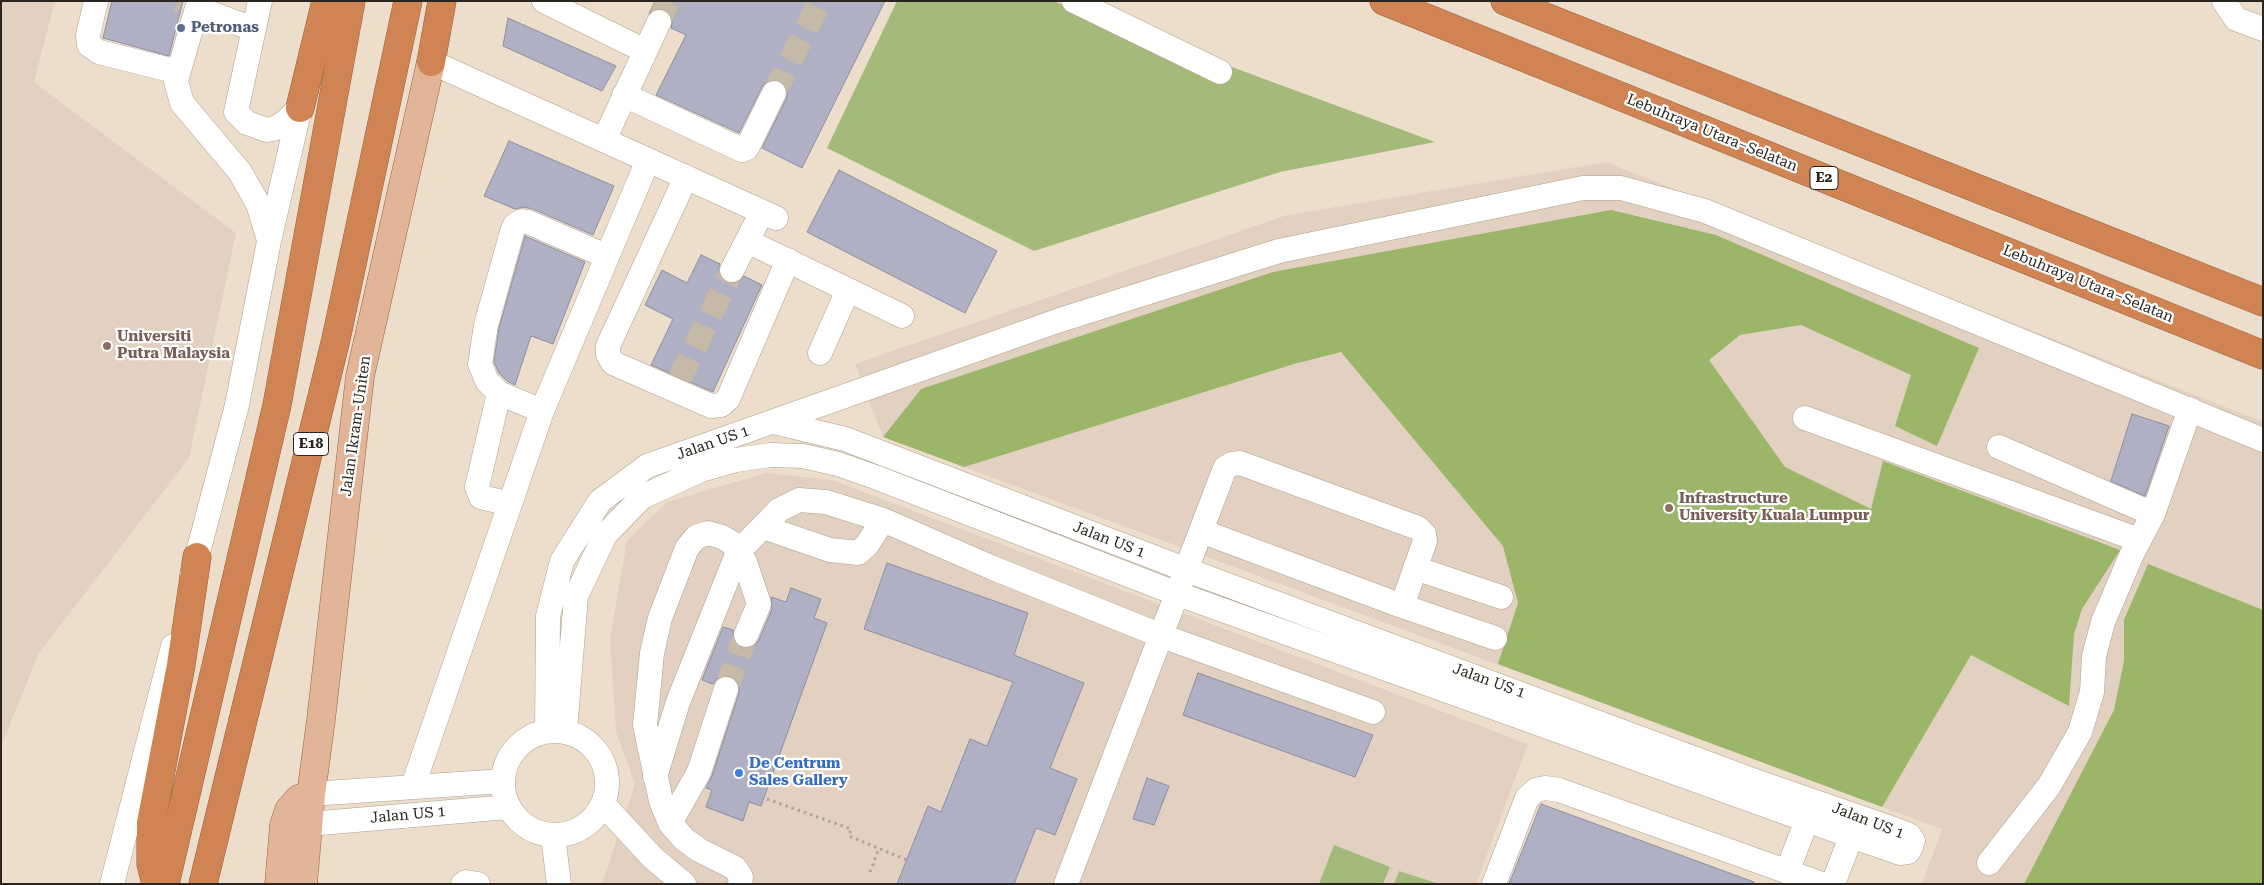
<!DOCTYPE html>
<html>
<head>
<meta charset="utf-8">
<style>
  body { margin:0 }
  #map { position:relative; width:2264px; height:885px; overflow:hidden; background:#eddecb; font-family:"Roboto Serif",serif }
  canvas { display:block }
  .frame { position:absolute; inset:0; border:2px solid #2a251e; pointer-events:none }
</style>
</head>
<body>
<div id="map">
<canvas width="2264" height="885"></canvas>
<div class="frame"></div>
</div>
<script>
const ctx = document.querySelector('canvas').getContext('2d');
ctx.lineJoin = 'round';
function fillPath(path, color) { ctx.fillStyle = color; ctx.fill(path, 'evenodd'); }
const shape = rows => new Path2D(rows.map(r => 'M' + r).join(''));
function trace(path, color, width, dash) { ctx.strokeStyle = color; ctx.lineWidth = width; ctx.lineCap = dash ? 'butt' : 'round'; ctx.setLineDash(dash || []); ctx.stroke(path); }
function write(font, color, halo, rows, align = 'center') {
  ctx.font = font + ' "Roboto Serif",serif'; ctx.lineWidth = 4.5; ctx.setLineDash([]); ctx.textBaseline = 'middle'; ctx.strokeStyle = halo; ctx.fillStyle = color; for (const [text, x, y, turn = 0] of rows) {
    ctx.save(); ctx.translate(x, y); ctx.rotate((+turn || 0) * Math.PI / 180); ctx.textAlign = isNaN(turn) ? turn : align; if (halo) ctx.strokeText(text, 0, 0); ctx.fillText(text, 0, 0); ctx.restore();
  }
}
fillPath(shape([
  [1,1,55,1,34,82,236,233,189,458,39,653,1,746],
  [1606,162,2263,422,2263,884,1922,884,1942,829,883,437,855,364,1287,215],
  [766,473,832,480,1528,744,1476,884,602,884,635,784,616,732,610,640,627,541,667,502]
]), '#e2d0c1');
fillPath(shape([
  [897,1,1053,1,1435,142,1280,172,1034,251,827,148],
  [1334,845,1390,867,1383,884,1319,884],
  [1399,871,1439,884,1394,884]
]), '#a3ba7b');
fillPath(shape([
  [1611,210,1716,235,1979,348,1937,446,1895,426,1911,375,1801,325,1740,335,1709,360,1785,467,1871,509,1883,461,2120,550,2082,609,2074,634,2069,706,1971,655,1882,807,1498,664,1518,603,1503,546,1341,352,1294,364,964,467,883,437,921,389,1273,272],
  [2148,564,2263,610,2263,884,2024,884,2114,710,2124,661,2124,620]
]), '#9bb669');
const building = shape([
  [112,1,183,1,169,56,103,38,112,1],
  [655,1,885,1,802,168,762,148,786,99,788,92,786,86,780,81,773,79,767,81,762,87,739,133,656,95,686,35,671,28,673,20,670,14,665,10,657,8,649,14,655,1],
  [508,18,616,66,602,91,503,46,508,18],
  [509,141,614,186,593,235,533,209,524,207,515,209,484,196,509,141],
  [839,170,997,251,965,313,807,232,839,170],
  [525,236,585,262,553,344,531,336,515,385,507,381,499,373,494,362,499,328,525,236],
  [701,255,720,264,718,270,720,277,726,282,732,284,739,282,744,276,762,285,713,392,651,365,673,319,645,305,662,270,687,283,701,255],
  [2132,414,2169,426,2145,496,2111,481,2132,414],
  [887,563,1028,613,1014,655,1084,683,1050,768,1077,779,1055,835,1036,828,1014,884,897,884,928,806,941,812,970,739,987,746,1013,682,864,629,887,563],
  [791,588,821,599,814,618,827,623,761,806,749,802,743,821,706,807,712,790,706,788,712,776,739,693,739,686,736,679,730,676,723,676,717,678,713,684,702,680,723,627,733,630,735,643,740,647,747,649,754,646,759,640,772,609,771,597,786,602,791,588],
  [1198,673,1373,735,1355,777,1183,715,1198,673],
  [1147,778,1169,786,1154,825,1133,819,1147,778],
  [1541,804,1754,882,1754,884,1509,884,1541,804]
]);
fillPath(building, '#b0b0c5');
trace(building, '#8e8ea2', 1);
trace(shape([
  [178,1,182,3],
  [659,22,668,1],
  [774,93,820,1],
  [679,380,732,270],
  [726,689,746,635]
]), '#c6b9a8', 24, [24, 12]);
const minor = shape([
  [96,1,88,35,89,45,99,52,178,72],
  [260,1,236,112,247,123,267,130,276,128,286,121,300,108],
  [544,1,645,51],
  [1074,1,1220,72],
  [2224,1,2236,19,2263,29],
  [253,29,197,8,176,81,182,103,240,172,258,204,269,240],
  [431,62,776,218],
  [624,95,742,150,747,148,774,93],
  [604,140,659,22],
  [686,177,608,346,608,355,613,363,711,406,721,405,728,399,788,260],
  [762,212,747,241,902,316],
  [732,270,747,241],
  [820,353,848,290],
  [499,393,477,487,481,497,510,504],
  [542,411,499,393,487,381,480,364,486,325,512,232,515,225,522,221,528,222,606,256],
  [1805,418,2139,540],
  [1999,447,2153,514],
  [763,527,830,550,858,553,867,545,883,520],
  [1201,531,1402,606,1495,638],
  [1415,568,1501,597],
  [192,575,237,405,269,241,300,108],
  '503 783a52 52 0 1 1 104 0a52 52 0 1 1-104 0Z',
  [547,731,548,616,562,561,600,501,647,466,1060,320,1279,251,1583,188,1621,188,1705,211,2263,440],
  [565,731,576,596,605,535,642,497,701,470,736,460,771,455,803,456,838,464,875,477,1178,594,1851,836,1900,853,1908,852,1911,847,1913,841,1909,835,1891,828,1755,781,1187,570,845,439,774,422],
  [655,777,678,702,738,552,779,510,799,500,826,502,883,520,993,568,1162,636,1373,712],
  [413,786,542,411,648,160],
  [311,794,503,781],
  [603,804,653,858,684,884],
  [670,823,699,772,726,689],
  [309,824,508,807],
  [553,836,559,884],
  [1989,863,2049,786,2080,732,2092,692,2094,656,2103,622,2131,556,2153,514,2190,409],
  [1787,872,1807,820],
  [112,884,173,646],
  [463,884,466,882,478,884],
  [740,884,741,877,735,868,699,850,684,839,670,823,661,801,645,725,652,653,660,618,687,548,696,537,708,533,722,537,732,543,745,562,759,604,746,635],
  [1066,884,1225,468,1232,464,1240,463,1418,528,1424,534,1425,541,1402,606],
  [1494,884,1527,798,1536,790,1545,788,1559,790,1822,884],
  [1833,884,1857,821]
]);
const major = shape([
  [279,884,284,825,289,810,299,799,311,794],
  [303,884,311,794,321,720,360,376,431,62]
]);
const highway = shape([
  [1384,1,2263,355],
  [1505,1,2263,302],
  [431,62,442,1],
  [300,108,326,1],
  [156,884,151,864,151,823,181,665,197,557],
  [165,884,277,405,351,1],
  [203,884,336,339,408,1]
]);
trace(minor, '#ad9f8d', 25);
trace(major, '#966240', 29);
trace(highway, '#966240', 29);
trace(shape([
  [767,799,851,829,849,836,907,860],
  [870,872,879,848]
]), '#b0a495', 3, [2.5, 4]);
trace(minor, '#fff', 24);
trace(major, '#e3b598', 28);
trace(highway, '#d08353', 28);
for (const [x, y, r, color] of [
  [181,28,5,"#5c6f8a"],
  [107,346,5,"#8d6e63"],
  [1669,508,5,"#8d6e63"],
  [739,773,5,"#3f7fe0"]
]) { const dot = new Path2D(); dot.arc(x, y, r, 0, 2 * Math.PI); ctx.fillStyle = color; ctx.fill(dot); trace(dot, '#fff', 2); }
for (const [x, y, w] of [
  [1824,178,28],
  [311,444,35]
]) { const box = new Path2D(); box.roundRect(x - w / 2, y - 11.5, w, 23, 4); ctx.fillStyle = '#fff'; ctx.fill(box); trace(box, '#2a251e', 1); }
write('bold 14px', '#2a251e', null, [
  ["E2",1824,178],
  ["E18",311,444]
]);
write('bold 15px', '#4e5e75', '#fff', [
  ["Petronas",191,28]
], 'left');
write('15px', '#2a251e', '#fff', [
  ["Lebuhraya Utara–Selatan",1712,133,22],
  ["Lebuhraya Utara–Selatan",2088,284,22],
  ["Jalan Ikram-Uniten",356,426,-82],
  ["Jalan US 1",713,443,-19],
  ["Jalan US 1",1109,540,21],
  ["Jalan US 1",1489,681,20],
  ["Jalan US 1",408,815,-5],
  ["Jalan US 1",1868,821,21]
]);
write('bold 15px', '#785e54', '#fff', [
  ["Universiti",117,337],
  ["Putra Malaysia",117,354],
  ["Infrastructure",1679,499],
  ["University Kuala Lumpur",1679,516]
], 'left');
write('bold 15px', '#366cbe', '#fff', [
  ["De Centrum",749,764],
  ["Sales Gallery",749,781]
], 'left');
</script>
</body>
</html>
